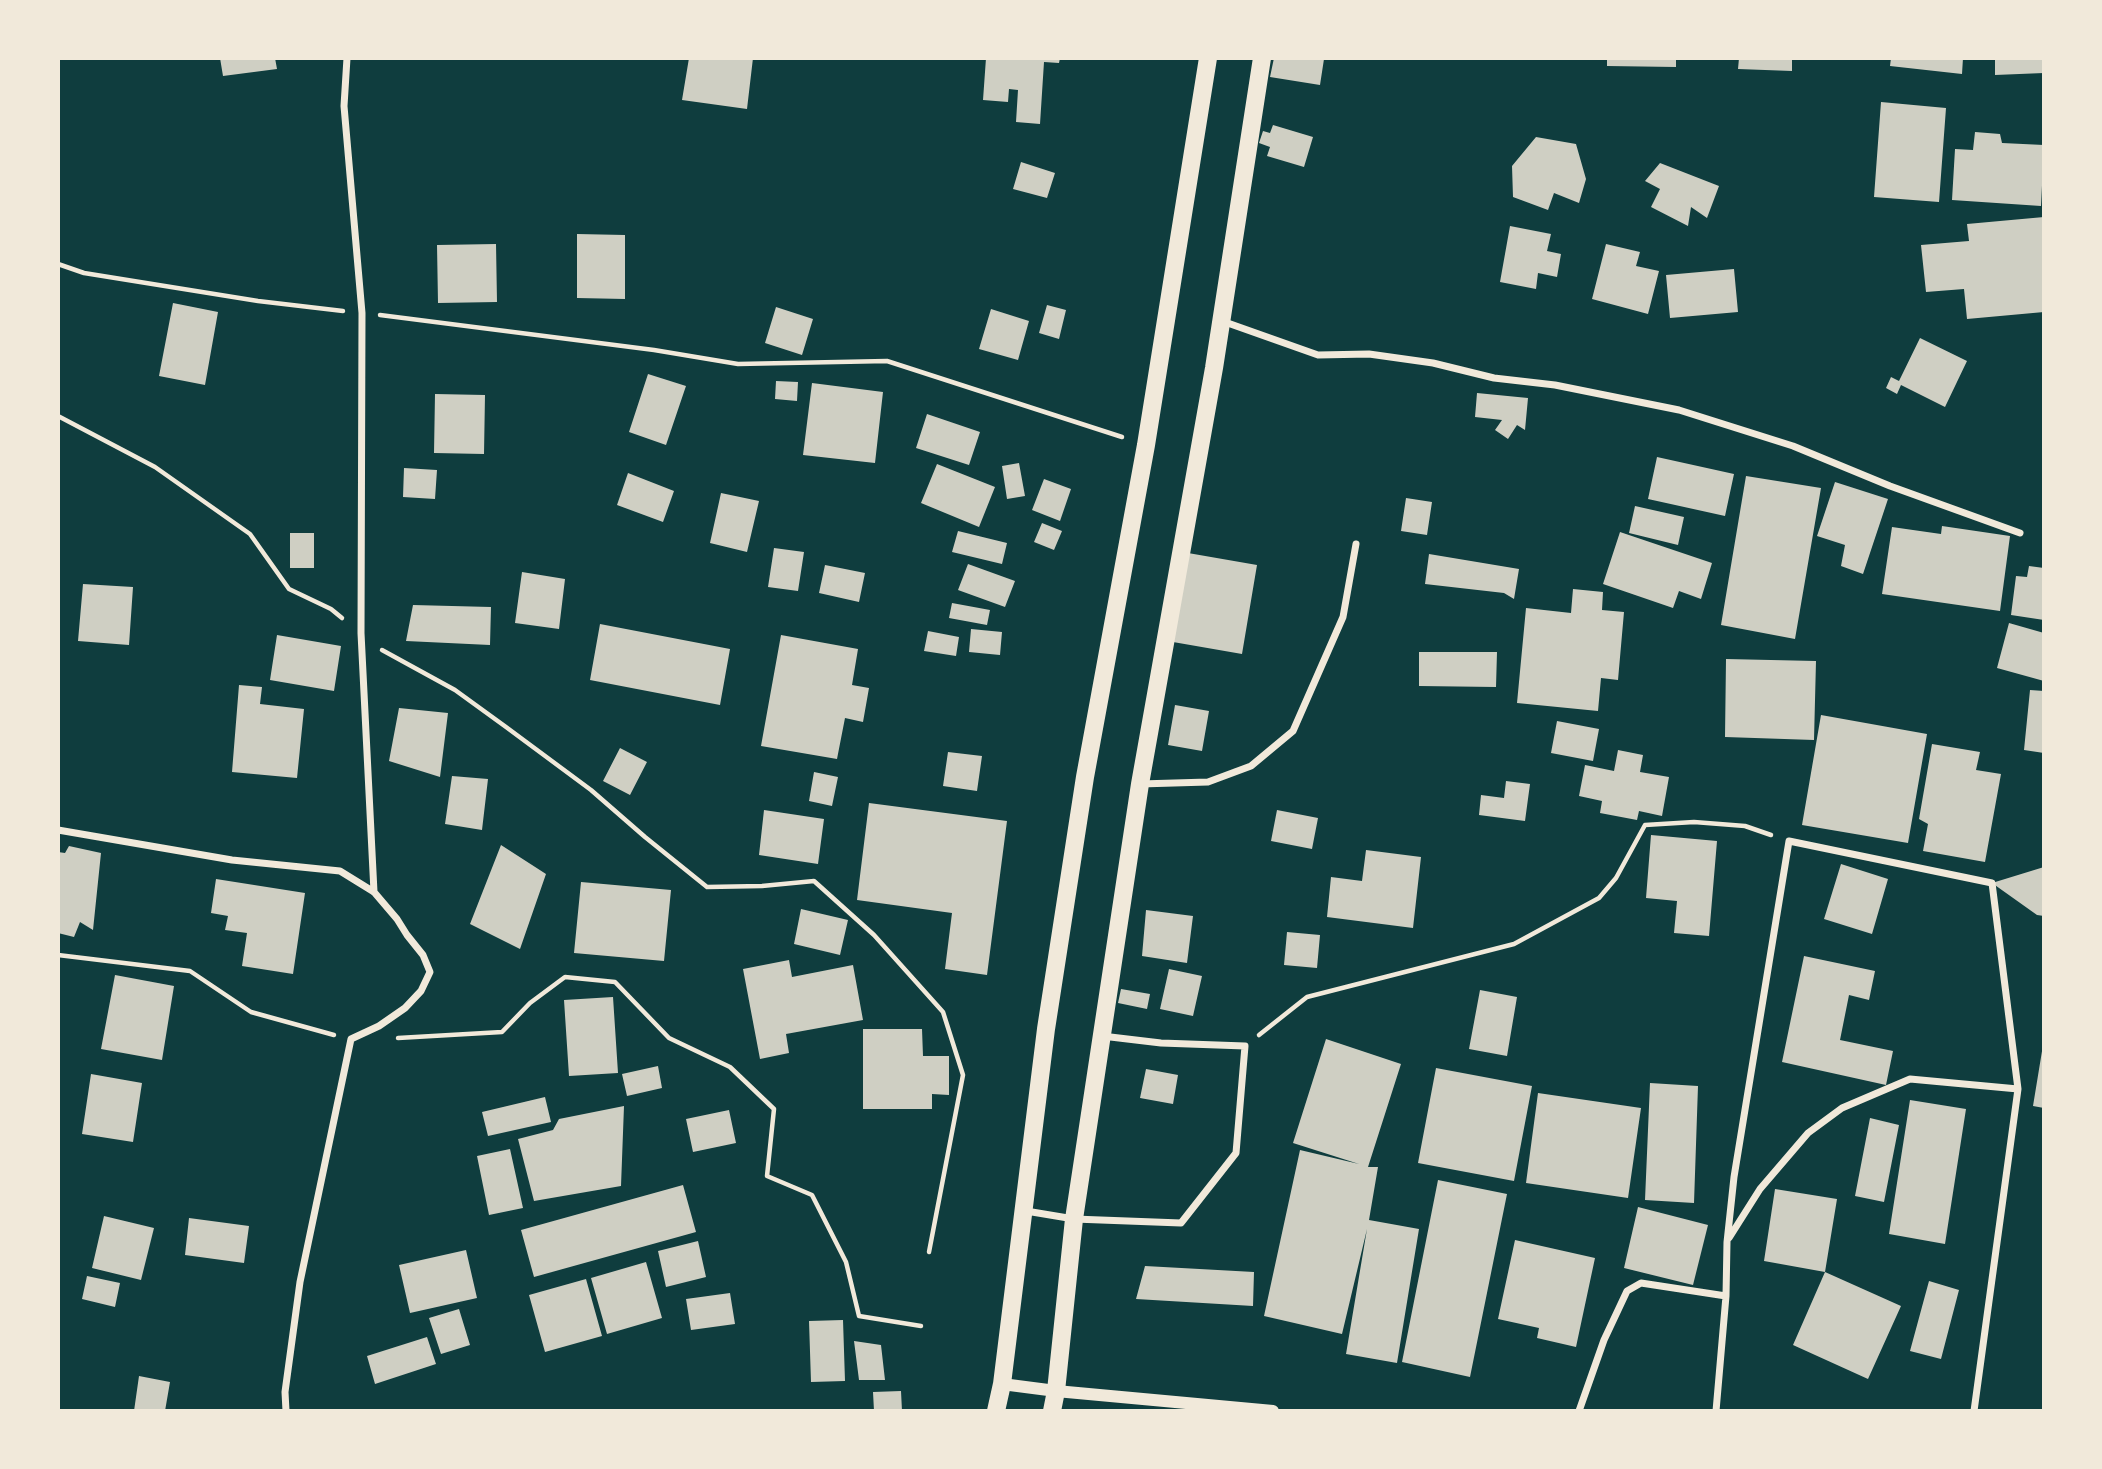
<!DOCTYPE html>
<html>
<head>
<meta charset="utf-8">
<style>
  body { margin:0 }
  #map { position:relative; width:2102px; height:1469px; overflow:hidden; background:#0f3d3e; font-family:Figtree,sans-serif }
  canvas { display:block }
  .frame { position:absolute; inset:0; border:60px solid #f1e9da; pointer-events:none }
</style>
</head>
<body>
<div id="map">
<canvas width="2102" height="1469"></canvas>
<div class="frame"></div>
</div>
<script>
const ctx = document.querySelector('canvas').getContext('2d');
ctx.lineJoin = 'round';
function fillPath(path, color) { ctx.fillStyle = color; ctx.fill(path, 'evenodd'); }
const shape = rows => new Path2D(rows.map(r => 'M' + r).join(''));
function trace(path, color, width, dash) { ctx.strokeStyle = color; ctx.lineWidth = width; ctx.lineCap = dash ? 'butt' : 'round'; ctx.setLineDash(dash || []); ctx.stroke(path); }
fillPath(shape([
  [220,58,275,58,277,69,223,76],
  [689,58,753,58,747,109,682,100],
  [986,58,1060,58,1059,63,1044,62,1040,124,1016,122,1018,90,1009,89,1008,102,983,100],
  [1274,58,1324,59,1320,85,1270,77],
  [1607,58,1676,58,1676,67,1607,66],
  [1739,58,1792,58,1792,71,1738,69],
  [1891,58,1963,58,1962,74,1890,66],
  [1995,58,2044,58,2044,73,1995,75],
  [1881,102,1946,108,1939,202,1874,197],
  [1273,125,1313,137,1304,167,1267,156,1270,147,1259,143,1263,131,1270,133],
  [1975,132,2000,134,2002,143,2044,145,2041,206,1952,200,1955,149,1973,150],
  [1536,137,1576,144,1586,179,1579,203,1554,193,1548,210,1513,197,1512,166],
  [1021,162,1055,173,1047,198,1013,189],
  [1660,163,1719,186,1707,218,1691,207,1688,226,1651,207,1660,189,1645,181],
  [2044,217,2044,312,1967,319,1964,289,1926,292,1921,245,1969,241,1967,224],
  [1510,226,1551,234,1547,251,1561,254,1557,277,1538,273,1536,289,1500,282],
  [577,234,625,235,625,299,577,298],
  [496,244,497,302,438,303,437,245],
  [1606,244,1640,252,1636,266,1659,271,1648,314,1592,299],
  [1734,269,1738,312,1670,318,1666,275],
  [173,303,218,312,205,385,159,376],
  [1047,305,1066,310,1059,339,1039,333],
  [776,307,813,319,802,355,765,343],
  [991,309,1029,321,1018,360,979,349],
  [1920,338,1967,361,1945,407,1901,385,1897,394,1886,388,1891,377,1899,381],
  [648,374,686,386,666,445,629,432],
  [776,381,798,382,797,401,775,399],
  [812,383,883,392,875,463,803,455],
  [1477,393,1528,398,1525,430,1517,425,1508,439,1495,430,1502,420,1475,417],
  [435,394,485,395,484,454,434,453],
  [927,414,980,432,969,465,916,448],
  [1657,457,1734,474,1725,516,1648,499],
  [1019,463,1025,496,1007,499,1002,466],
  [937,464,995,487,979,527,921,503],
  [404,468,437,470,435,499,403,497],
  [628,473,674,491,663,522,617,505],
  [1746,476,1821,488,1795,639,1721,625],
  [1044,479,1071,489,1060,521,1032,510],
  [1835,482,1888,499,1863,574,1841,566,1845,545,1817,536],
  [721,493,759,501,747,552,710,543],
  [1406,498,1432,502,1427,535,1401,531],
  [1635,506,1684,517,1678,545,1629,533],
  [1042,523,1062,531,1054,550,1034,542],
  [1942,526,2010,536,2000,611,1882,594,1892,527,1941,534],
  [958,531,1007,543,1002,564,952,552],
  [1620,532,1712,563,1701,599,1679,591,1673,608,1603,584],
  [290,533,314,533,314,568,290,568],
  [774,548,804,552,798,591,768,587],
  [1188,553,1257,565,1242,654,1173,642],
  [1429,554,1519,569,1514,599,1504,593,1425,584],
  [968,564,1015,581,1005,607,958,590],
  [825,565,865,573,859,602,819,593],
  [2029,566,2044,568,2044,620,2011,615,2016,576,2027,577],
  [522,572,565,579,559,629,515,623],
  [83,584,133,587,129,645,78,641],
  [1573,589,1603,592,1602,610,1624,612,1618,680,1601,678,1598,711,1517,703,1526,608,1571,613],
  [952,603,990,610,987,625,949,618],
  [413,605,491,607,490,645,406,641],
  [2009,623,2044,633,2044,681,1997,668],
  [600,624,730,649,720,705,590,680],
  [971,629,1002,632,1000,655,969,652],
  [928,631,959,637,956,656,924,651],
  [277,635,341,646,334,691,270,680],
  [781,635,858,649,852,685,869,688,863,722,845,718,837,759,761,746],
  [1419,652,1497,652,1496,687,1419,686],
  [1726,659,1816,661,1814,740,1725,737],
  [239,685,262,687,260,704,304,709,297,778,232,772],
  [2030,690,2044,691,2044,753,2024,750],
  [1175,705,1209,711,1202,751,1168,745],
  [399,708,448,713,440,777,389,761],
  [1821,715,1927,734,1908,843,1802,825],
  [1557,721,1599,729,1593,761,1551,753],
  [1932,744,1980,752,1976,770,2001,774,1985,862,1923,851,1928,824,1919,819],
  [620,748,647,762,630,795,603,781],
  [1618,750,1643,755,1640,772,1669,777,1662,816,1639,811,1637,820,1600,813,1602,801,1579,796,1585,765,1614,771],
  [948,752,982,756,977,791,943,786],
  [814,772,838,777,832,806,809,801],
  [452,776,488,779,482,830,445,824],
  [1506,781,1530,784,1525,821,1479,815,1481,795,1504,798],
  [869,803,1007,821,987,975,945,969,952,913,857,900],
  [764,810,824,819,818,864,759,855],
  [1277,810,1318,818,1312,849,1271,841],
  [1651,835,1717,841,1709,936,1674,933,1677,901,1646,898],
  [501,845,546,874,520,949,470,924],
  [69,846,101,853,93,930,80,922,74,937,58,933,58,852,65,853],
  [1366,850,1421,857,1413,928,1327,917,1331,877,1362,881],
  [1841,864,1888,879,1872,934,1824,919],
  [2044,867,2044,916,2037,915,1992,883],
  [216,879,305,893,293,974,242,966,247,933,225,930,228,916,211,913],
  [581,882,671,890,664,961,574,953],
  [801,909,848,920,840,955,794,944],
  [1146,910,1193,916,1187,963,1142,956],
  [1287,932,1320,935,1317,968,1284,965],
  [1804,956,1875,971,1869,1000,1849,995,1840,1040,1893,1051,1886,1085,1782,1062],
  [789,960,792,977,853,965,863,1020,786,1034,789,1053,760,1059,743,969],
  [1169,969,1202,976,1193,1016,1160,1009],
  [115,975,174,986,162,1060,101,1049],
  [1121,989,1150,994,1147,1009,1118,1003],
  [1480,990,1517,997,1507,1056,1469,1049],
  [613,997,618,1073,569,1076,564,1000],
  [863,1029,922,1029,923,1056,949,1056,949,1095,932,1094,932,1109,863,1109],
  [1326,1039,1401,1064,1368,1167,1378,1167,1369,1220,1419,1229,1397,1363,1346,1354,1367,1229,1342,1334,1264,1316,1300,1150,1359,1164,1293,1143],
  [2043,1045,2044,1045,2044,1108,2033,1106],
  [658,1066,662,1088,627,1096,622,1074],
  [1436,1068,1532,1086,1514,1181,1418,1163],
  [1146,1069,1178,1075,1173,1104,1140,1098],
  [91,1074,142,1083,133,1142,82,1134],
  [1650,1083,1698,1086,1694,1203,1645,1200],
  [1538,1093,1641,1108,1628,1198,1526,1183],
  [545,1097,551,1122,488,1136,482,1112],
  [1910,1100,1966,1109,1945,1244,1889,1234],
  [624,1106,621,1186,534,1201,518,1139,553,1130,559,1119],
  [729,1110,736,1143,693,1152,686,1119],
  [1870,1118,1899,1125,1884,1202,1855,1196],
  [510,1149,523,1208,489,1215,477,1156],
  [1438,1180,1507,1194,1470,1377,1402,1362],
  [683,1185,696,1232,534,1277,521,1230],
  [1775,1189,1837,1199,1825,1272,1764,1261],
  [1638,1207,1708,1225,1693,1285,1624,1268],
  [104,1216,154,1228,141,1280,92,1268],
  [189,1218,249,1226,244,1263,185,1255],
  [1515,1240,1595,1258,1576,1347,1537,1338,1539,1328,1498,1319],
  [698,1241,706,1277,666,1287,658,1251],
  [466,1250,477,1298,410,1313,399,1265],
  [646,1262,662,1318,607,1334,591,1278],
  [1145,1266,1254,1272,1253,1306,1136,1299],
  [1825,1272,1901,1306,1868,1379,1793,1345],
  [87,1276,120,1283,115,1307,82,1299],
  [586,1279,602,1336,545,1352,529,1295],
  [1929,1281,1959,1290,1941,1359,1910,1351],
  [730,1293,735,1324,691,1330,686,1299],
  [459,1309,470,1345,441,1354,429,1318],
  [843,1320,845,1381,811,1382,809,1321],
  [427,1337,436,1364,375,1384,367,1356],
  [854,1341,881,1345,885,1380,859,1380],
  [139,1376,170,1382,165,1411,134,1411],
  [901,1391,902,1411,874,1411,873,1392]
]), '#cfcfc3');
trace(shape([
  [58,264,84,273,258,301,343,311],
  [380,315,654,350,738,364,887,361,1122,437],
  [58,416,155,467,250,534,289,589,331,609,342,618],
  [382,650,455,690,506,727,591,790,645,837,707,887,762,886,814,881,874,935,943,1012,963,1075,929,1252],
  [58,955,190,971,251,1012,334,1035],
  [1259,1035,1307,997,1514,944,1599,898,1616,878,1645,825,1694,822,1745,826,1771,835],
  [398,1038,502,1032,530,1003,565,977,615,982,669,1038,730,1067,774,1109,767,1176,812,1195,846,1262,859,1316,921,1326]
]), '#f1e9da', 4.5);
trace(shape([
  [347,58,344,106,362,313,361,633,374,892],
  [1222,321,1318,355,1369,354,1433,363,1494,378,1555,385,1679,410,1793,446,1890,486,2020,533],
  [1140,784,1208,782,1251,766,1293,731,1343,617,1356,544],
  [58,830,232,860,340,871,374,892,397,919,407,935,423,955,430,972,421,991,405,1008,379,1026,351,1039,300,1282,285,1392,286,1411],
  [1026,1211,1074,1219,1181,1223,1236,1153,1245,1046,1161,1043,1102,1036],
  [1729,1238,1760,1189,1808,1133,1842,1108,1910,1079,2018,1089],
  [1579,1411,1604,1340,1627,1291,1641,1283,1726,1296],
  [1716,1411,1726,1296,1727,1242,1734,1177,1789,841,1992,883,2018,1089,1974,1411]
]), '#f1e9da', 7);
trace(shape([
  [1002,1384,1056,1391,1273,1411]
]), '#f1e9da', 12);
trace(shape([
  [996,1411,1002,1384,1046,1029,1085,777,1146,445,1208,58],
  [1052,1411,1056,1391,1074,1219,1140,784,1214,368,1262,58]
]), '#f1e9da', 18);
</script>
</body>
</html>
